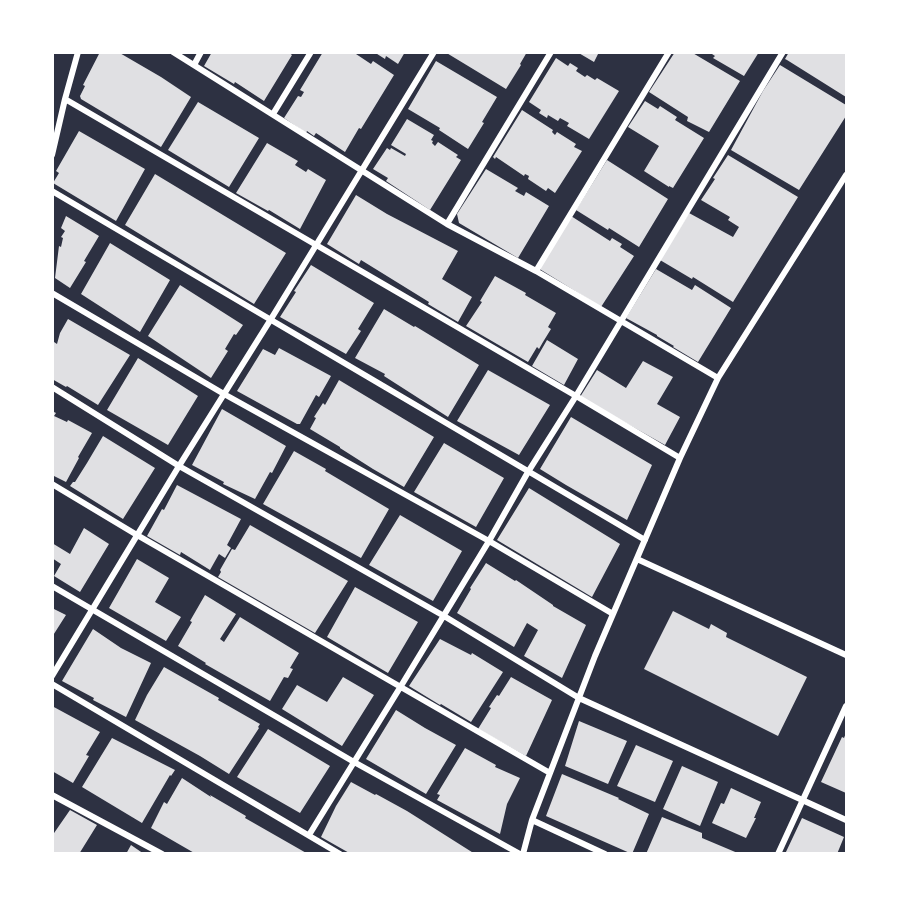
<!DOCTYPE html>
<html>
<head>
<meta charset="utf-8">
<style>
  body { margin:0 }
  #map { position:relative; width:899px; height:906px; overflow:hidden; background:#2d3142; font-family:"Work Sans",sans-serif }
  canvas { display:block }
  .frame { position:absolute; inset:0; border:54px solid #fff; pointer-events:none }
</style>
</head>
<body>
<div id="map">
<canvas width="899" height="906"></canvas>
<div class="frame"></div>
</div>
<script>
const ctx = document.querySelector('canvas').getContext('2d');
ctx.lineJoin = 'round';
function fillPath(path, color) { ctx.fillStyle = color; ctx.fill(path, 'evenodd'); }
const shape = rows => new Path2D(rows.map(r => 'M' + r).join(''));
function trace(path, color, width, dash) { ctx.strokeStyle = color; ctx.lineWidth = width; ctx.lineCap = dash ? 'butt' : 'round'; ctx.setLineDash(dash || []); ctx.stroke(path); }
fillPath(shape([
  [100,52,118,52,161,77,191,97,161,147,81,99,80,96,85,86,83,85],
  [212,52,288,52,292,55,264,101,235,82,234,84,204,66],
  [323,52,353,52,371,64,373,61,394,75,361,129,359,128,345,152,316,133,314,136,307,131,306,133,284,118,298,96,301,97,304,92,300,90],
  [374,52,405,52,398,64,386,56,385,59],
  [445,52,527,52,520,64,521,65,506,89],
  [577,52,599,52,594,62],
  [675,52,691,52,740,81,709,132,687,121,688,117,649,92],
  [709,52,759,52,744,76,713,58,715,56],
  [789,52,846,52,846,97,787,60,785,59],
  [556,58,568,66,570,63,578,68,576,71,585,77,587,75,595,80,597,78,619,91,589,139,567,126,569,123,560,118,558,121,548,115,547,118,539,113,541,110,529,102],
  [436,61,497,97,482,122,484,123,468,149,439,130,440,128,408,109],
  [780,65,846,105,846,116,799,190,731,150,763,91],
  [645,101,658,109,660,106,677,117,675,120,704,138,673,188,669,186,669,187,644,171,659,146,628,127],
  [198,102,259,138,229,187,168,150],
  [522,110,553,130,552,132,555,135,557,132,576,144,574,147,582,151,555,193,548,188,546,191,528,179,529,176,525,174,524,176,496,157,495,159,493,157],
  [407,119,434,135,431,140,433,141,432,143,435,146,438,142,458,155,456,157,461,160,430,210,386,181,388,178,373,169,387,148,390,150,391,148,405,156,406,154,391,145],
  [79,131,145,169,116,221,53,183,59,173,56,171],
  [267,143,298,161,295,165,306,172,308,169,326,180,300,229,269,210,268,211,236,193],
  [728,155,798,197,733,302,693,277,692,279,660,260,689,213,733,237,739,227,728,220,730,217,701,200,715,179,713,178],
  [607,160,668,199,639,247,609,228,608,230,576,210],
  [486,169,518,188,515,191,524,196,526,192,549,206,518,258,459,223,457,214],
  [155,174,286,253,254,304,125,225],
  [356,195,387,214,458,251,442,279,472,297,458,322,428,304,429,302,361,260,359,264,327,244],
  [66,216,99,236,84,261,86,262,70,288,55,278,59,246,61,247,63,238,61,237,65,231,61,228],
  [571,216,610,241,612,238,622,244,620,247,634,256,601,307,538,268],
  [110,243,170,280,140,332,81,294],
  [311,265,374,303,358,329,361,331,346,354,280,317,296,292,294,291],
  [656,269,692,290,695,285,731,308,698,362,673,347,674,346,657,336,657,335,626,318],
  [495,276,526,293,525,295,556,313,548,327,551,329,543,342,539,349,537,347,528,362,466,326,482,302,480,301],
  [180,285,243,325,236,335,234,334,225,349,228,351,211,378,148,336],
  [384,309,414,327,415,326,479,365,448,417,384,376,385,374,355,358],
  [68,319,130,355,98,405,67,386,66,387,52,379,52,345,54,342,57,344,60,333],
  [547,340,578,359,564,385,532,366],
  [279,348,331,376,319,397,316,395,300,424,297,424,237,391,263,349,275,355],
  [138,358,198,396,168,445,107,410],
  [643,361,673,377,657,404,680,417,665,445,580,397,597,370,626,388],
  [488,370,550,405,519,455,457,421],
  [339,380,434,437,404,487,373,469,340,448,340,447,310,429,316,418,314,417,323,403,325,405],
  [222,409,286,446,272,473,270,472,255,499,223,484,224,482,192,465],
  [52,411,56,413,54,416,67,422,68,420,92,433,78,457,79,458,66,482,52,475],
  [571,417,652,465,627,520,566,485,540,469],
  [103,436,155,468,123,519,70,486,73,482,75,482,87,463],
  [444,443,504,478,476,527,414,492],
  [294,451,326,469,325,471,389,509,361,558,263,504],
  [177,485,241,519,227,545,231,548,225,558,219,554,210,570,181,552,180,555,147,536,162,509,164,510],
  [529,488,620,544,592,597,497,540],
  [400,515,462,551,433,601,369,565],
  [250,525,348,581,315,633,218,577,221,572,220,570,232,549,235,550],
  [84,528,109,544,80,592,54,576,61,564,52,558,52,543,70,554],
  [137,559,169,578,155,602,181,617,166,641,109,608],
  [486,563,515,581,516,580,553,605,553,606,586,625,562,678,524,656,538,630,527,623,514,647,457,613,471,589,470,588],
  [355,587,418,622,388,673,327,637],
  [205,595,236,614,220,639,224,642,240,617,299,653,290,668,293,669,288,678,284,677,270,701,205,664,206,663,178,646,192,622,190,621],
  [52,608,66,615,52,637],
  [673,611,709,629,711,624,727,633,726,637,807,677,778,736,644,669],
  [93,629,121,648,151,663,126,717,93,700,94,698,62,681],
  [440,639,471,655,472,653,503,672,471,722,441,704,440,705,409,686],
  [164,667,219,698,218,700,260,724,258,727,259,728,229,774,200,756,135,720,147,695],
  [343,677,374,695,342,746,282,709,297,685,327,702],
  [511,677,552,700,526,756,478,729,491,708,489,707,497,695,499,696],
  [52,706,100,732,86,755,89,756,73,783,52,771,54,766,52,766],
  [396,710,425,728,456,745,426,794,366,759],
  [579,721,627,741,608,784,565,766],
  [268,729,330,766,300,813,237,777],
  [846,733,846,793,821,782,842,737,844,738],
  [112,738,175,770,171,776,170,775,142,823,82,787],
  [636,745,673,761,655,802,617,786],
  [465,748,496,765,495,767,520,778,507,804,500,834,437,800,440,795,437,794],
  [682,766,718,782,700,826,663,809],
  [562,774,619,798,618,799,649,814,632,854,546,816],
  [182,778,211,797,210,795,246,816,245,818,308,854,196,854,151,828,164,802,167,804],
  [351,782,375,795,376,794,407,811,475,854,351,854,321,837,336,806],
  [731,788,761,802,754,818,756,818,746,838,712,823,721,803,724,804],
  [70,810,97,825,79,854,52,854,52,836],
  [662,817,702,833,702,838,740,854,646,854],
  [802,818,844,837,837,854,785,854],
  [131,845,144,854,126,854]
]), '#e0e0e3');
trace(shape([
  [173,52,447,224,536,271,718,378],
  [194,65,201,52],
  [65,99,576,396,680,458],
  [273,114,311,52],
  [52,155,65,99,78,52],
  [52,191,645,540],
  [447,224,551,52],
  [536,271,669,52],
  [52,293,224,394,489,541,613,614],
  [52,387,179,466,444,616,579,698,846,820],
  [52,484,137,535,550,773],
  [637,559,846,655],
  [52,586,354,762,520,854],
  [52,676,179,466,271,319,434,52],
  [52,684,340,854],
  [52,795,162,854],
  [532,820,605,854],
  [309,835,401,686,489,541,528,472,576,396,783,52],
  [523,854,532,820,595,656,680,458,718,378,846,175],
  [778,854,846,706]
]), '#fff', 6);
</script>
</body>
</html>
